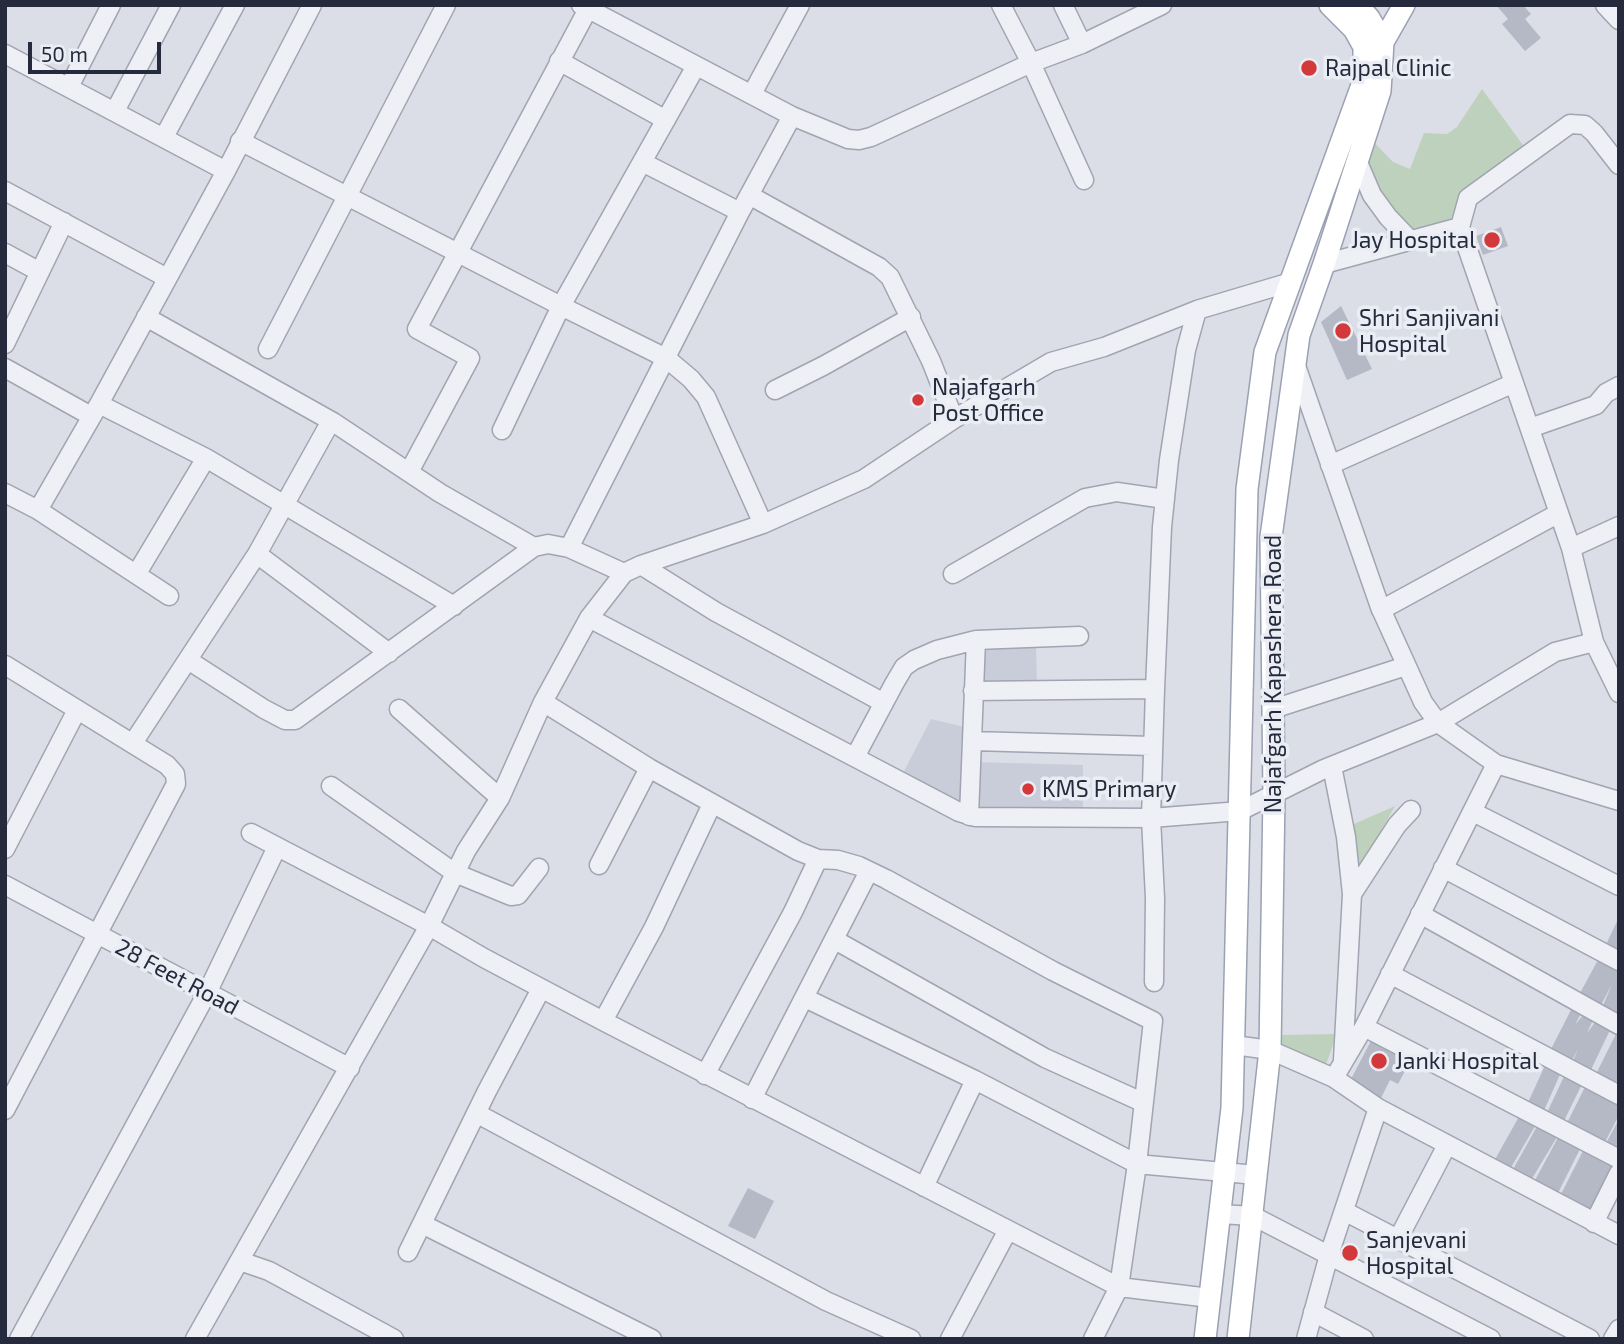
<!DOCTYPE html>
<html>
<head>
<meta charset="utf-8">
<style>
  body { margin:0 }
  #map { position:relative; width:1624px; height:1344px; overflow:hidden; background:#dbdee7; font-family:"Exo 2",sans-serif }
  canvas { display:block }
  .frame { position:absolute; inset:0; border:7px solid #252a3d; pointer-events:none }
  .scale { position:absolute; left:28px; top:42px; width:133px; height:32px; box-sizing:border-box; border:4px solid #252a3d; border-top:0; padding-left:9px; font-size:21px; line-height:24px; white-space:nowrap; color:#252a3d; -webkit-text-stroke:5px #ebedf4; paint-order:stroke }
</style>
</head>
<body>
<div id="map">
<canvas width="1624" height="1344"></canvas>
<div class="frame"></div>
<div class="scale">50 m</div>
</div>
<script>
const ctx = document.querySelector('canvas').getContext('2d');
ctx.lineJoin = 'round';
function fillPath(path, color) { ctx.fillStyle = color; ctx.fill(path, 'evenodd'); }
const shape = rows => new Path2D(rows.map(r => 'M' + r).join(''));
function trace(path, color, width, dash) { ctx.strokeStyle = color; ctx.lineWidth = width; ctx.lineCap = dash ? 'butt' : 'round'; ctx.setLineDash(dash || []); ctx.stroke(path); }
function write(font, color, halo, rows, align = 'center') {
  ctx.font = font + ' "Exo 2",sans-serif'; ctx.lineWidth = 7; ctx.setLineDash([]); ctx.textBaseline = 'middle'; ctx.strokeStyle = halo; ctx.fillStyle = color; for (const [text, x, y, turn = 0] of rows) {
    ctx.save(); ctx.translate(x, y); ctx.rotate((+turn || 0) * Math.PI / 180); ctx.textAlign = isNaN(turn) ? turn : align; if (halo) ctx.strokeText(text, 0, 0); ctx.fillText(text, 0, 0); ctx.restore();
  }
}
fillPath(shape([
  [980,639,1036,645,1037,686,977,686],
  [931,719,964,727,968,807,903,773],
  [973,762,1083,765,1083,815,974,814]
]), '#c9cdd9');
fillPath(shape([
  [1482,89,1528,152,1466,196,1459,225,1411,239,1360,166,1370,138,1393,162,1410,169,1424,133,1447,134,1457,127],
  [1395,806,1352,882,1347,827],
  [1337,1034,1324,1070,1280,1053,1280,1035]
]), '#bed1bc');
fillPath(shape([
  [1496,5,1523,5,1531,14,1525,19,1541,38,1525,51,1502,24,1508,19],
  [1501,227,1508,246,1483,255,1476,236],
  [1341,306,1372,369,1347,380,1321,322],
  [1619,917,1619,960,1603,951],
  [1599,958,1619,968,1619,1016,1602,1008,1612,984,1600,1007,1579,995],
  [1572,1008,1581,1013,1575,1025,1583,1015,1593,1020,1587,1033,1596,1021,1610,1030,1589,1074,1571,1066,1578,1049,1569,1066,1548,1055],
  [1616,1034,1619,1036,1619,1077,1615,1084,1595,1076],
  [1373,1037,1412,1058,1398,1084,1390,1080,1381,1098,1350,1081],
  [1547,1061,1562,1070,1542,1115,1526,1107],
  [1567,1070,1584,1080,1562,1125,1545,1117],
  [1588,1081,1619,1097,1619,1115,1603,1146,1565,1127],
  [1521,1113,1538,1121,1509,1171,1493,1163],
  [1619,1119,1619,1156,1604,1147],
  [1540,1121,1560,1132,1530,1182,1511,1173],
  [1561,1132,1583,1143,1556,1197,1533,1184],
  [1585,1147,1618,1165,1594,1216,1560,1196],
  [748,1188,774,1201,755,1239,728,1226]
]), '#b5b9c6');
const minor = shape([
  [581,5,792,116,848,139,859,140,871,137,1031,63,1082,44,1162,5],
  [1001,5,1031,63,1084,180],
  [1063,5,1082,44],
  [1605,5,1619,20],
  [5,54,226,171],
  [559,61,666,120],
  [69,87,111,5],
  [752,94,800,5],
  [115,111,171,5],
  [164,137,235,5],
  [240,141,561,306,666,358,691,379,706,397,763,524],
  [1357,160,1372,195,1388,217,1411,241],
  [642,162,740,212],
  [5,191,167,278],
  [749,195,879,267,890,277,931,361,954,419],
  [5,253,40,272],
  [1324,264,1460,227],
  [146,317,333,422,440,493,534,547],
  [5,344,64,222],
  [268,349,446,5],
  [1295,363,1380,607,1423,702,1438,723,1496,764,1619,801],
  [5,368,91,416],
  [775,390,823,366,911,317],
  [99,404,206,458,454,606],
  [1530,428,1596,405,1606,393,1619,386],
  [502,430,561,306,696,66],
  [1330,465,1514,383],
  [409,472,470,358,417,329,588,9],
  [5,493,38,510,169,596],
  [38,510,99,404,226,171,312,5],
  [569,548,740,212,792,116],
  [1571,548,1619,526],
  [257,554,389,653],
  [641,565,716,612,884,703],
  [137,573,206,458],
  [953,574,1085,498,1117,492,1165,499],
  [1381,610,1559,513],
  [589,618,959,812,975,817,1151,818,1240,811,1324,769,1438,723,1555,652,1594,642,1619,693],
  [1594,642,1571,548,1460,227,1468,198,1570,124,1585,125,1594,133,1619,165],
  [188,660,264,709,285,720,295,720,534,547,548,544,569,548,624,573],
  [5,665,167,765,175,774,176,784,5,1110],
  [1155,689,1162,527,1169,460,1186,350,1197,310],
  [973,691,1155,689,1151,818,1155,898,1154,982],
  [399,709,500,798],
  [1273,709,1406,666],
  [972,741,1152,746],
  [133,743,257,554,331,421],
  [855,757,894,684,904,667,914,660,937,650,976,640,1079,636],
  [1332,766,1346,837,1352,894,1343,1060],
  [331,786,455,873,511,896,518,895,539,868],
  [1473,812,1619,886],
  [969,816,976,640],
  [251,833,429,926,484,958,603,1021,1119,1287,1137,1164,1153,1021,1053,971,886,879,859,866,838,860,818,859,798,851,649,768,543,702],
  [5,849,77,710],
  [599,865,649,768],
  [1443,868,1619,961],
  [5,885,350,1068],
  [1352,894,1397,825,1411,810],
  [1420,914,1619,1025],
  [835,940,1045,1058,1142,1102],
  [1390,974,1619,1095],
  [805,998,975,1080,1137,1164,1256,1175],
  [603,1021,654,927,712,804],
  [1364,1027,1619,1159],
  [1234,1045,1270,1050,1334,1078,1378,1108,1619,1235],
  [705,1075,793,912,818,859],
  [1334,1078,1364,1027,1496,764],
  [752,1099,869,871],
  [476,1113,826,1301,911,1339],
  [924,1187,975,1080],
  [1344,1211,1590,1339],
  [1220,1214,1253,1216,1491,1339],
  [1594,1223,1619,1173],
  [422,1224,652,1339],
  [1398,1239,1447,1145],
  [408,1252,487,1091,541,989],
  [240,1261,269,1271,394,1339],
  [1313,1312,1364,1339],
  [19,1339,207,993,277,847],
  [195,1339,429,926,466,851,500,798,543,702,589,618,624,573,641,565,763,524,864,479,954,419,1051,362,1104,347,1197,310,1291,282],
  [950,1339,1008,1230],
  [1093,1339,1119,1287,1210,1298],
  [1306,1339,1329,1255,1378,1108],
  [1613,1339,1619,1329]
]);
const major = shape([
  [1357,5,1369,18,1383,42],
  [1205,1339,1232,1108,1247,489,1265,352,1362,85,1364,68,1364,47,1354,29,1330,5],
  [1238,1339,1270,1050,1274,794,1271,537,1299,335,1324,264,1380,91,1383,42,1404,5]
]);
trace(minor, '#a1a4b1', 21);
trace(major, '#9aa1b3', 24);
trace(minor, '#eef0f5', 18);
trace(major, '#fff', 21);
for (const [x, y, r, color] of [
  [1309,68,9,"#d3393b"],
  [1492,240,9,"#d3393b"],
  [1343,331,9,"#d3393b"],
  [918,400,7,"#d3393b"],
  [1028,789,7,"#d3393b"],
  [1379,1061,9,"#d3393b"],
  [1350,1253,9,"#d3393b"]
]) { const dot = new Path2D(); dot.arc(x, y, r, 0, 2 * Math.PI); ctx.fillStyle = color; ctx.fill(dot); trace(dot, '#ebedf4', 2.5); }
write('23px', '#252a3d', '#ebedf4', [
  ["Rajpal Clinic",1325,68],
  ["Jay Hospital",1476,240,"right"],
  ["Shri Sanjivani",1359,318],
  ["Hospital",1359,344],
  ["Najafgarh",932,387],
  ["Post Office",932,413],
  ["KMS Primary",1042,789],
  ["Janki Hospital",1395,1061],
  ["Sanjevani",1366,1240],
  ["Hospital",1366,1266]
], 'left');
write('23px', '#252a3d', '#ebedf4', [
  ["Najafgarh Kapashera Road",1273,674,-90],
  ["28 Feet Road",177,977,28]
]);
</script>
</body>
</html>
